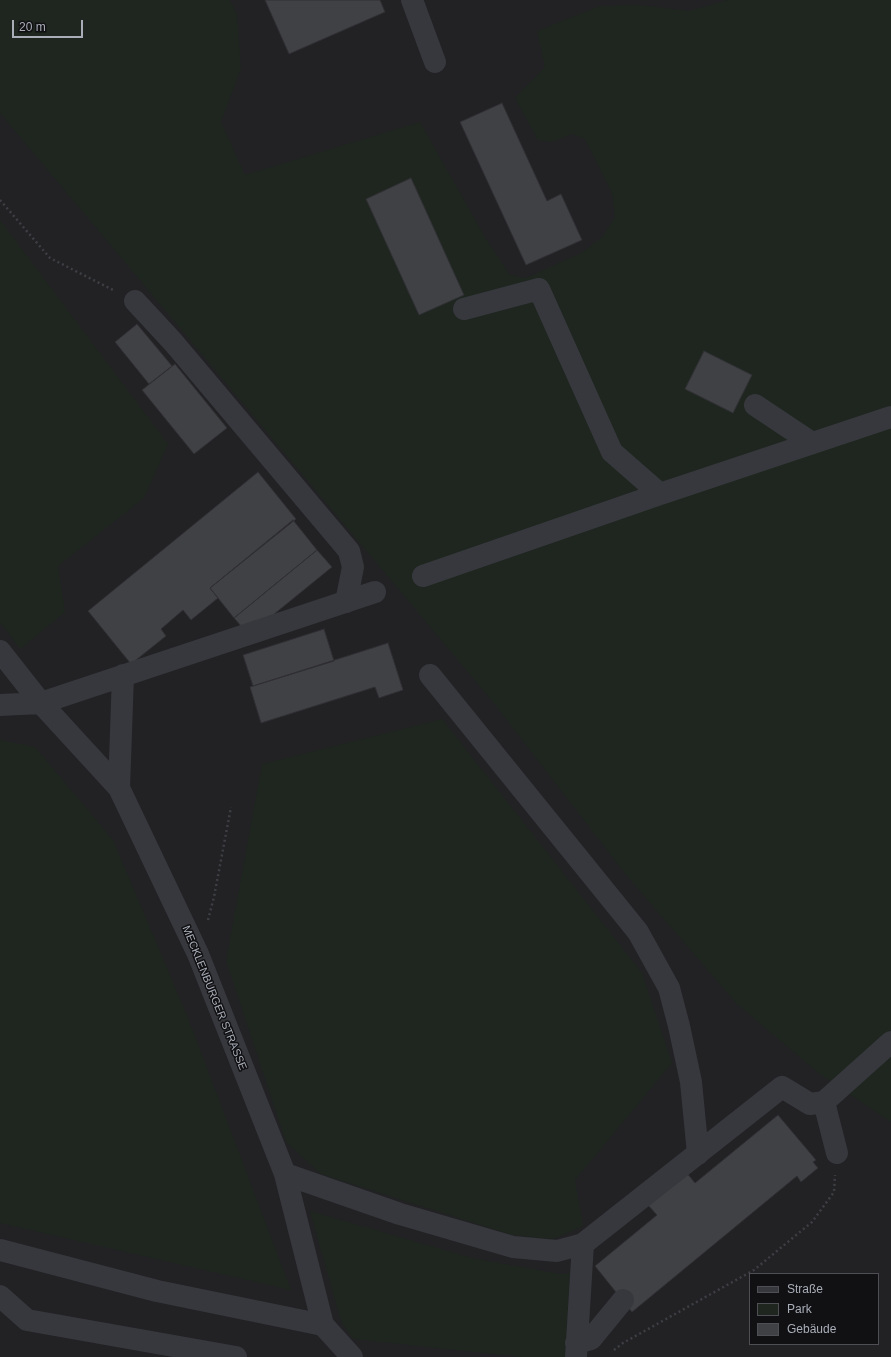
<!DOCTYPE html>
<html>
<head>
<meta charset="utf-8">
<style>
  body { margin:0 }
  #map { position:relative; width:891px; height:1357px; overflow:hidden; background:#161618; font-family:Arial,sans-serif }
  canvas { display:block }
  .legend { position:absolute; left:749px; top:1273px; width:130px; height:72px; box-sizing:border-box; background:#111113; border:1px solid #4d4f55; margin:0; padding:5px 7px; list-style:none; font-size:12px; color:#a8adb8 }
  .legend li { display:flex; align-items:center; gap:8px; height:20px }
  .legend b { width:20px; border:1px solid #4d4f55 }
  .scale { position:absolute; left:12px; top:20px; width:71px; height:18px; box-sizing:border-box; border:2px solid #a8adb8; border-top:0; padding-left:5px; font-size:12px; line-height:14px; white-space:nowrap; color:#a8adb8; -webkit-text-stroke:3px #111113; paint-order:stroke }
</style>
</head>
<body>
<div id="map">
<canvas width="891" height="1357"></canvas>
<ul class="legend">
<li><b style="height:5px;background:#37383d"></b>Straße</li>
<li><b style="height:11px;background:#1e261f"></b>Park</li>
<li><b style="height:11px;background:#404145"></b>Gebäude</li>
</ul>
<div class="scale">20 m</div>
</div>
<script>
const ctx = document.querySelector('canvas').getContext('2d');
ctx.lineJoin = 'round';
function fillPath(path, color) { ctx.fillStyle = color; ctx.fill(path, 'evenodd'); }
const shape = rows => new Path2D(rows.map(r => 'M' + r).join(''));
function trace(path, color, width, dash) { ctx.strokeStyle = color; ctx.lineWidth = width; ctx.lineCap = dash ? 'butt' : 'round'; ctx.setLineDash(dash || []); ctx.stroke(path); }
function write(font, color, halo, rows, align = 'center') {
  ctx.font = font + ' Arial,sans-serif'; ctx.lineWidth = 3; ctx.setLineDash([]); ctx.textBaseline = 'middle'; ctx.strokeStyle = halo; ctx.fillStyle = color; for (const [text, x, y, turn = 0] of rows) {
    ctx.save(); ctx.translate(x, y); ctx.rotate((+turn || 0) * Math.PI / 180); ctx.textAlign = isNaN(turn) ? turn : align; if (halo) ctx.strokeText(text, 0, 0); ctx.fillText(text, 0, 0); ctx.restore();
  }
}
fillPath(shape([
  [0,0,891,0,891,1357,0,1357],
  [750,1274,878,1274,878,1344,750,1344]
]), '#222225');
fillPath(shape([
  [0,0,230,0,237,15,241,68,221,122,245,175,420,122,486,239,510,275,526,278,583,252,602,237,615,217,612,193,585,139,572,134,552,142,538,140,515,98,545,67,537,31,600,6,639,5,689,11,728,0,891,0,891,1122,821,1075,737,1004,627,876,493,702,0,113],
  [0,220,168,444,144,498,58,566,65,612,20,649,0,622],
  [442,719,642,973,672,1063,575,1180,583,1226,554,1239,512,1235,321,1174,286,1142,226,961,262,764],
  [0,740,35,747,113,840,188,1018,291,1290,0,1223],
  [310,1211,472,1258,560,1274,570,1273,565,1357,522,1357,353,1339,341,1321]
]), '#1e261f');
const building = shape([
  [265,0,380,0,385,12,289,54,265,0],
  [502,103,547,201,561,194,582,240,526,265,460,122,502,103],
  [411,178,464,295,419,315,366,199,411,178],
  [137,324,172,366,149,384,115,342,137,324],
  [704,351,752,375,733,413,685,389,704,351],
  [175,364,227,428,194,454,142,390,175,364],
  [258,472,296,519,210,588,218,598,191,620,183,610,161,629,166,636,131,664,88,611,258,472],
  [293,520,317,550,234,618,210,588,293,520],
  [317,550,332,567,273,615,242,627,234,618,317,550],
  [324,629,334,661,253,686,243,655,324,629],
  [388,643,403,690,379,698,375,687,261,723,250,687,388,643],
  [778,1115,816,1160,813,1162,818,1168,801,1182,797,1176,632,1312,595,1266,657,1215,647,1204,686,1172,695,1183,778,1115]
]);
fillPath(building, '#404145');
trace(building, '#303034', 1);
trace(shape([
  [0,200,50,258,115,291],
  [208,920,214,897,231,807],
  [614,1350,623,1343,754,1270,812,1222,834,1192,835,1175]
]), '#3d3f44', 2.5, [2, 3]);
trace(shape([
  [412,0,435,62],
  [135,301,173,342,349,551,353,567,346,602],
  [464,309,539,289,612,452,660,494],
  [755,405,812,443],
  [423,576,660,494,891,417],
  [0,651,41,703,375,592],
  [430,675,638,932,669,988,679,1026,691,1082,698,1154],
  [0,705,41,703,119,788,198,954,285,1174,323,1325],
  [119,788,123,675],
  [824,1102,837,1153],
  [285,1174,400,1214,513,1247,557,1251,583,1244],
  [0,1250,157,1291,323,1325,352,1357],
  [0,1296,27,1320,236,1357],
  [576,1343,591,1339,623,1300],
  [576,1357,583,1244,782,1087,810,1104,824,1102,891,1042]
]), '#37383d', 22);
write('11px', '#a8adb8', '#111113', [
  ["MECKLENBURGER STRASSE",214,998,68]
]);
</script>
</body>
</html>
